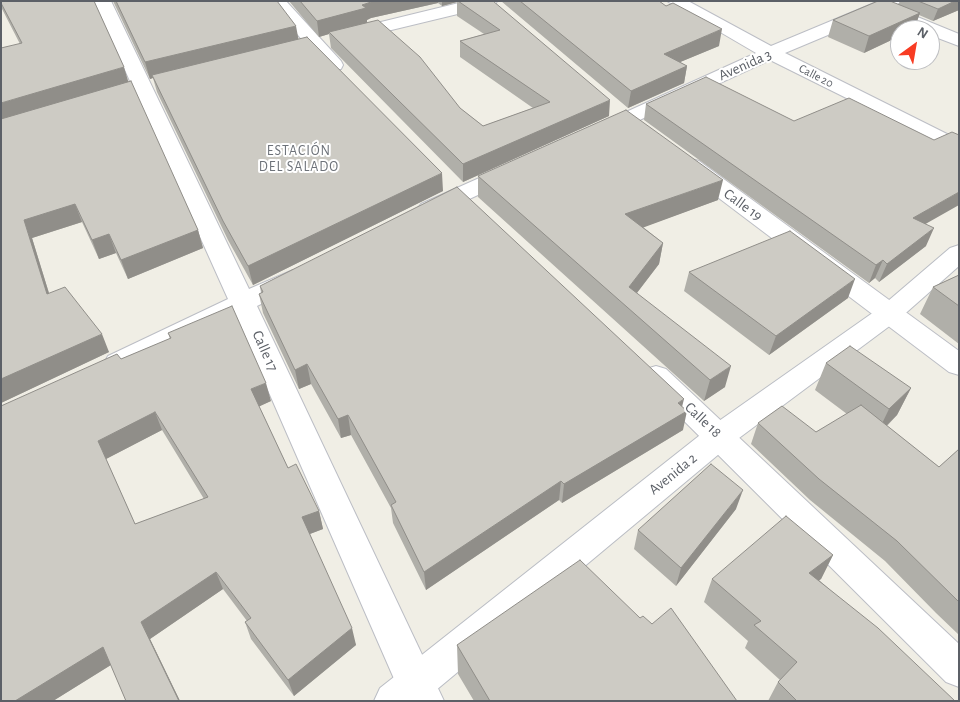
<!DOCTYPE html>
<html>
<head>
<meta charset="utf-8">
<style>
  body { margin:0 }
  #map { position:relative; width:960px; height:702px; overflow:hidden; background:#f0eee5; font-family:"Alegreya Sans",sans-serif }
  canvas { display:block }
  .frame { position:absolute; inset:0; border:2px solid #5c6067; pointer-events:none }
  .north { position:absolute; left:890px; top:20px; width:50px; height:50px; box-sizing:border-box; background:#fff; border:1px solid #bebfc2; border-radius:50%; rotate:32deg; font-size:14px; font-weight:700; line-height:20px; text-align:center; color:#5c6067 }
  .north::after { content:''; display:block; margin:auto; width:18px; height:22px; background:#f83c23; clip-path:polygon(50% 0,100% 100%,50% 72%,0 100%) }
</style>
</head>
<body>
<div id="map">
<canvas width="960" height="702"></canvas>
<div class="frame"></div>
<div class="north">N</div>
</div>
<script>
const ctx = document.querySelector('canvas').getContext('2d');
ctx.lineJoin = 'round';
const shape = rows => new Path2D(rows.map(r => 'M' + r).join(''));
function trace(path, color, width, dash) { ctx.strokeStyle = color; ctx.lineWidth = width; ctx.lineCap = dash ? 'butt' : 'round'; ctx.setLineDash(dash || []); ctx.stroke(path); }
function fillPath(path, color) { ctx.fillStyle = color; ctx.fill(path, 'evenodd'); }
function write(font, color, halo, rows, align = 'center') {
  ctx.font = font + ' "Alegreya Sans",sans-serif'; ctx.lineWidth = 4; ctx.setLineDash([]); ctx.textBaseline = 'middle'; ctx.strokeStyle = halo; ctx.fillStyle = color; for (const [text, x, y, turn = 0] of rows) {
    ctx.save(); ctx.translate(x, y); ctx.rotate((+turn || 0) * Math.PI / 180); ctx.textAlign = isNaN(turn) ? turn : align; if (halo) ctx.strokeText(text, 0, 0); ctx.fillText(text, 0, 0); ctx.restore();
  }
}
const street = shape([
  [94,1,111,1,249,289,293,270,302,272,306,278,302,284,257,306,444,701,404,701,402,697,236,317,128,370,118,373,108,370,104,363,108,356,228,299,94,1],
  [269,1,286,1,341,61,343,65,341,69,327,69,269,1],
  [467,1,497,1,495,5,350,40,344,39,341,35,344,31,467,1],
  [667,1,688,1,771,46,879,1,902,1,893,7,959,34,959,46,930,35,930,30,917,30,878,14,785,53,959,140,959,154,770,60,607,135,600,137,593,135,590,131,593,127,756,53,667,1],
  [691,159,699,161,959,351,959,375,949,372,683,171,680,166,683,161,691,159],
  [513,163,521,165,524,170,521,175,437,214,429,216,421,214,417,209,421,204,513,163],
  [656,366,666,369,959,644,959,687,946,682,646,383,642,376,646,369,656,366]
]);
const secondary = shape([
  [959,245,959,266,899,319,731,444,423,701,374,701,380,688,709,428,881,307,950,248,959,245]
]);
trace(street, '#bcbec5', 2);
trace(secondary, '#babdc4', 2);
fillPath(street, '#fff');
fillPath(secondary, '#fff');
fillPath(shape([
  [1,1,129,82,198,230,203,248,128,279,116,253,99,259,82,222,32,238,49,293,109,352,1,403,20,44,1,7],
  [113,1,277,1,298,39,443,191,253,285,228,240,157,92,153,78,150,79],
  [289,1,493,1,609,116,463,182,331,48,329,34,319,37],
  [457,2,457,16,484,34,460,41,460,57,533,108,483,126,460,108,367,23,367,20,371,18,438,3,442,6],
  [501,1,659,1,719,46,680,62,687,66,684,83,628,108],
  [900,1,959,1,959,10,933,21,919,15,914,30,900,30,900,36,864,53,828,37,833,20,898,5],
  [646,104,794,121,934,140,926,224,926,246,879,282,875,278,869,283,644,120],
  [478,176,718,200,643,227,663,243,659,264,637,293,725,387,704,401,478,197],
  [689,272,848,298,769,355,684,291],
  [959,275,959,344,920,314,933,287],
  [260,286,682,406,683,430,562,503,559,500,426,590,393,523,391,508,351,435,341,438,311,384,299,389,263,313,259,294,261,293],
  [168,333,271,401,259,406,288,468,319,511,323,529,310,534,356,645,294,696,251,639,245,622,247,621,223,589,150,639,180,701,126,701,111,665,53,701,1,701,121,359,170,339],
  [162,430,204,499,135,524,106,459],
  [826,363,911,388,897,415,887,426,939,467,959,449,959,635,936,613,885,561,810,500,751,444,758,423,816,432,847,414,815,390],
  [736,509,676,586,634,549,638,530],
  [833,555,821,579,819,580,955,701,768,701,778,682,780,680,745,648,748,641,704,602,712,579],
  [640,618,737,701,474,701,458,674,457,645]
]), '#b0afa9');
fillPath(shape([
  [374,1,438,1,438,3,371,18,367,20,367,25,329,32,329,34,319,37,317,21],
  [442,1,457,1,457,2,442,6],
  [955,1,959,1,959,10,933,21,938,9],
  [920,13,914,30,900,30,900,36,864,53,869,36],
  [296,26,299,42,152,75,153,78,150,79,145,62],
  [722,29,719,46,661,70,664,54],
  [687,66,684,83,628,108,631,91],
  [124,67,129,84,1,122,1,103],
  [610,100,609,116,463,182,463,164],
  [442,173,443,191,253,285,248,266],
  [723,180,718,200,623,235,625,214],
  [959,192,959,205,906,235,913,218],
  [75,204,82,222,32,238,55,313,47,294,24,220],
  [934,228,926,246,879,282,887,264],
  [198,230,203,248,128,279,121,260],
  [109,234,116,253,99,259,92,240],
  [663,243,659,264,626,307,629,287],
  [883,260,875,278,869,283,876,265],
  [855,279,848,298,769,355,776,336],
  [102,334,109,352,1,403,1,379],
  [307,364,311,384,299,389,295,370],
  [731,366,725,387,704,401,710,380],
  [266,383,271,401,256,408,251,389],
  [911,388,897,415,876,436,889,409],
  [684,399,680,415,687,411,683,430,562,503,564,484],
  [155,412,162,430,106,459,143,542,98,441],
  [348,415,351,435,341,438,338,419],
  [561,481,559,500,426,590,424,572],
  [743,490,736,509,676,586,681,568],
  [319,511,323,529,307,535,302,517],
  [833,555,821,579,798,596,809,573],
  [216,572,223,589,150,639,180,701,179,701,141,622],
  [352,628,356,645,294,696,288,680],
  [103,647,114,663,53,701,15,701]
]), '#908e89');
const building = shape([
  [1,1,94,1,124,67,1,103,1,48,22,43,1,3,1,1],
  [116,1,277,1,296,26,145,62,116,1],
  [300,1,374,1,362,5,366,8,317,21,300,1],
  [458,1,493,1,610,100,463,164,329,32,378,20,420,57,460,108,483,126,550,102,460,41,500,30,458,1],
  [520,1,659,1,666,6,673,3,722,29,664,54,687,66,631,91,520,1],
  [878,1,890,1,920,13,869,36,833,20,878,1],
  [918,1,955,1,938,9,918,1],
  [307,37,442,173,248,266,223,221,152,75,307,37],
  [706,77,794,121,849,98,934,140,952,132,959,135,959,192,913,218,934,228,887,264,883,260,876,265,646,104,706,77],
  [131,81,198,230,121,260,109,234,92,240,75,204,24,220,47,294,65,287,102,334,1,379,1,119,131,81],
  [626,110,723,180,625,214,663,243,629,287,731,366,710,380,478,176,626,110],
  [457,187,684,399,678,403,687,411,564,484,561,481,424,572,391,505,396,502,348,415,338,419,307,364,295,370,259,294,263,292,260,286,457,187],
  [790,231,855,279,776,336,689,272,790,231],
  [959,275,959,306,933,287,959,275],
  [232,306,266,383,251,389,288,468,296,464,319,511,302,517,352,628,288,680,245,622,251,618,216,572,141,622,179,701,126,701,103,647,15,701,1,701,1,406,117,354,121,359,171,338,168,333,232,306],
  [155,412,208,497,135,524,98,441,155,412],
  [850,346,911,388,889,409,826,363,850,346],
  [861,405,939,467,959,449,959,602,897,541,819,479,758,423,782,406,816,432,861,405],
  [711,464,743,490,681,568,638,530,711,464],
  [786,516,833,555,809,573,878,628,955,701,797,701,778,682,797,662,754,625,761,621,712,579,786,516],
  [580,560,640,618,643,616,652,624,671,608,737,701,490,701,457,645,580,560]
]);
fillPath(building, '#cdcbc4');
trace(building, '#908e89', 1);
write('12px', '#5c6067', '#fff', [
  ["Calle 20",816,76,27]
]);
ctx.letterSpacing = '1px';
write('14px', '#6d7279', '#fff', [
  ["ESTACIÓN",299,151],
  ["DEL SALADO",299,167]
]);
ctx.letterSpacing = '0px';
write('15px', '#5c6067', '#fff', [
  ["Avenida 3",745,65,-24],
  ["Calle 19",743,205,36],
  ["Calle 17",265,351,66],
  ["Calle 18",703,420,43],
  ["Avenida 2",673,474,-39]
]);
</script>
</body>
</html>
